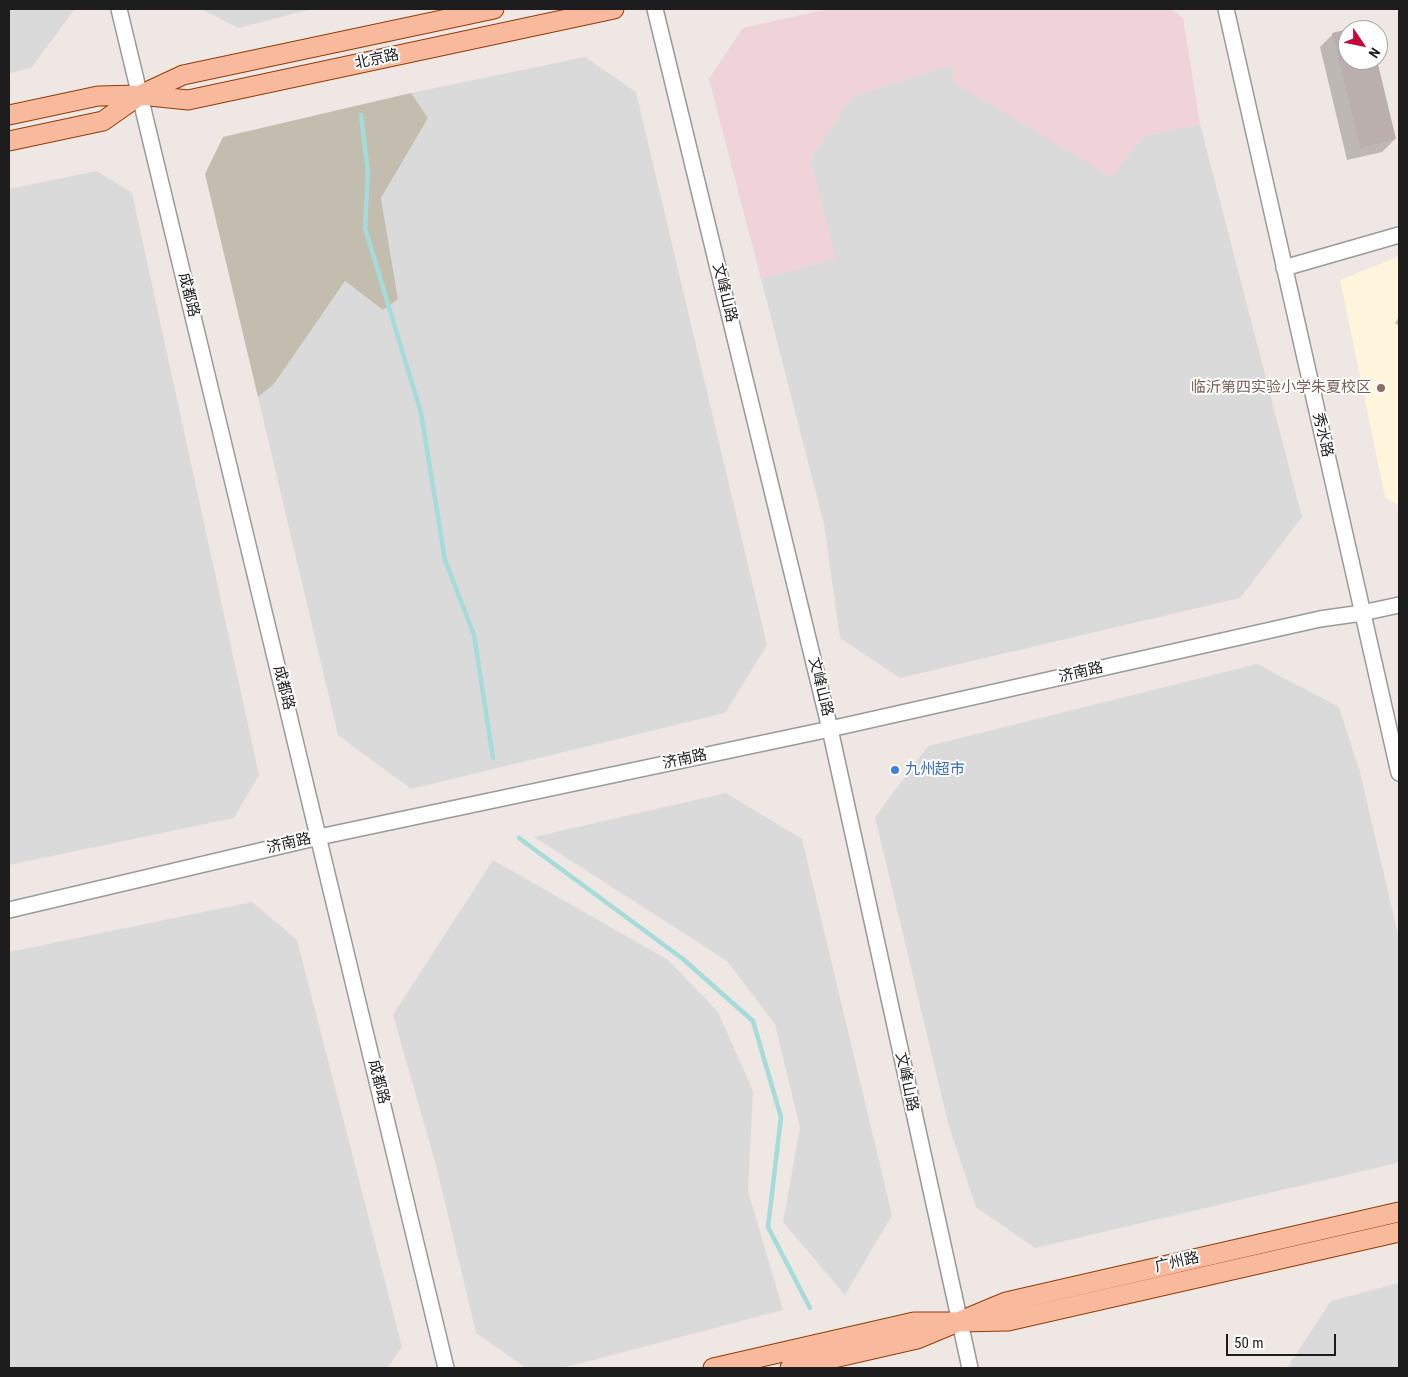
<!DOCTYPE html>
<html>
<head>
<meta charset="utf-8">
<style>
  body { margin:0 }
  #map { position:relative; width:1408px; height:1377px; overflow:hidden; background:#eee7e3; font-family:"Roboto Condensed",sans-serif }
  canvas { display:block }
  .frame { position:absolute; inset:0; border:10px solid #1d1d1d; pointer-events:none }
  .north { position:absolute; left:1338px; top:20px; width:50px; height:50px; box-sizing:border-box; background:#fff; border:1px solid #a5a5a5; border-radius:50%; rotate:124deg; font-size:14px; font-weight:700; line-height:20px; text-align:center; color:#1d1d1d }
  .north::after { content:''; display:block; margin:auto; width:18px; height:22px; background:#c40639; clip-path:polygon(50% 0,100% 100%,50% 72%,0 100%) }
  .scale { position:absolute; left:1226px; top:1334px; width:110px; height:22px; box-sizing:border-box; border:2px solid #1d1d1d; border-top:0; padding-left:6px; font-size:15px; line-height:18px; white-space:nowrap; color:#1d1d1d; -webkit-text-stroke:4px #fff; paint-order:stroke }
</style>
</head>
<body>
<div id="map">
<canvas width="1408" height="1377"></canvas>
<div class="frame"></div>
<div class="north">N</div>
<div class="scale">50 m</div>
</div>
<script>
const ctx = document.querySelector('canvas').getContext('2d');
ctx.lineJoin = 'round';
function fillPath(path, color) { ctx.fillStyle = color; ctx.fill(path, 'evenodd'); }
const shape = rows => new Path2D(rows.map(r => 'M' + r).join(''));
function trace(path, color, width, dash) { ctx.strokeStyle = color; ctx.lineWidth = width; ctx.lineCap = dash ? 'butt' : 'round'; ctx.setLineDash(dash || []); ctx.stroke(path); }
function write(font, color, halo, rows, align = 'center') {
  ctx.font = font + ' "Roboto Condensed","Noto Sans SC",sans-serif'; ctx.lineWidth = 4; ctx.setLineDash([]); ctx.textBaseline = 'middle'; ctx.strokeStyle = halo; ctx.fillStyle = color; for (const [text, x, y, turn = 0] of rows) {
    ctx.save(); ctx.translate(x, y); ctx.rotate((+turn || 0) * Math.PI / 180); ctx.textAlign = isNaN(turn) ? turn : align; if (halo) ctx.strokeText(text, 0, 0); ctx.fillText(text, 0, 0); ctx.restore();
  }
}
fillPath(shape([
  [9,9,75,9,31,68,9,73],
  [201,9,312,9,238,28],
  [585,57,636,92,767,645,725,713,411,789,338,735,258,397,274,384,345,281,383,310,398,299,381,198,428,118,411,93],
  [950,65,1111,176,1144,136,1200,124,1302,517,1240,598,900,678,840,638,824,524,761,279,835,258,810,160,851,97],
  [97,171,132,193,259,775,234,818,9,865,9,189],
  [1257,664,1339,707,1360,772,1399,939,1399,1159,1397,1163,1035,1248,976,1207,948,1123,875,817,928,746],
  [726,793,802,839,892,1215,845,1295,783,1222,800,1128,775,1024,727,961,534,837],
  [493,860,668,960,718,1012,753,1091,748,1191,783,1310,563,1368,526,1368,476,1333,436,1165,393,1015],
  [252,902,297,940,402,1347,387,1368,9,1368,9,952],
  [1399,1283,1399,1368,1287,1368,1331,1301]
]), '#dbdada');
fillPath(shape([
  [828,9,1171,9,1183,18,1200,124,1144,136,1111,177,954,83,950,65,851,97,810,160,836,258,761,279,709,79,743,28]
]), '#efd3d9');
fillPath(shape([
  [1399,256,1399,506,1385,497,1340,280]
]), '#fef5dc');
fillPath(shape([
  [411,93,428,118,381,198,398,299,383,310,345,281,274,384,258,397,205,174,223,137]
]), '#c2bdaf');
fillPath(shape([
  [1348,31,1348,60,1376,60,1395,139,1382,152,1347,160,1320,47,1333,34],
  [1399,317,1399,326,1395,323]
]), '#0003');
trace(shape([
  [361,115,368,173,365,228,421,413,445,560,474,635,493,758],
  [519,838,683,959,753,1021,781,1117,768,1227,810,1308]
]), '#a5dbd8', 4.5);
fillPath(shape([
  [1368,24,1370,30,1349,30,1348,29],
  [1348,29,1348,60,1377,60,1396,139,1360,148,1332,33]
]), '#baafad');
const minor = shape([
  [119,9,446,1368],
  [655,9,830,729,970,1368],
  [1226,9,1399,773],
  [1284,268,1399,235],
  [9,910,319,837,830,729,1320,619,1362,613,1399,605]
]);
const major = shape([
  [9,115,98,96,140,95,188,100,614,9],
  [9,141,103,121,140,95,183,75,494,9],
  [713,1368,914,1322,958,1322,1006,1302,1399,1212],
  [790,1368,917,1339,958,1322,1008,1321,1399,1232]
]);
trace(minor, '#9a9a9a', 18);
trace(major, '#923d04', 21);
trace(minor, '#fff', 15);
trace(major, '#f9b99d', 19);
for (const [x, y, r, color] of [
  [1381,388,5,"#8d6e63"],
  [895,770,5,"#3f7fe0"]
]) { const dot = new Path2D(); dot.arc(x, y, r, 0, 2 * Math.PI); ctx.fillStyle = color; ctx.fill(dot); trace(dot, '#fff', 2); }
write('15px', '#1d1d1d', '#fff', [
  ["北京路",377,60,-12],
  ["文峰山路",724,293,76],
  ["成都路",188,295,76],
  ["秀水路",1322,435,77],
  ["济南路",1081,673,-13],
  ["文峰山路",820,687,76],
  ["成都路",283,688,76],
  ["济南路",685,760,-12],
  ["济南路",289,844,-13],
  ["成都路",378,1082,76],
  ["文峰山路",906,1082,78],
  ["广州路",1177,1263,-13]
]);
write('15px', '#785e54', '#fff', [
  ["临沂第四实验小学朱夏校区",1371,388]
], 'right');
write('15px', '#366cbe', '#fff', [
  ["九州超市",905,770]
], 'left');
</script>
</body>
</html>
